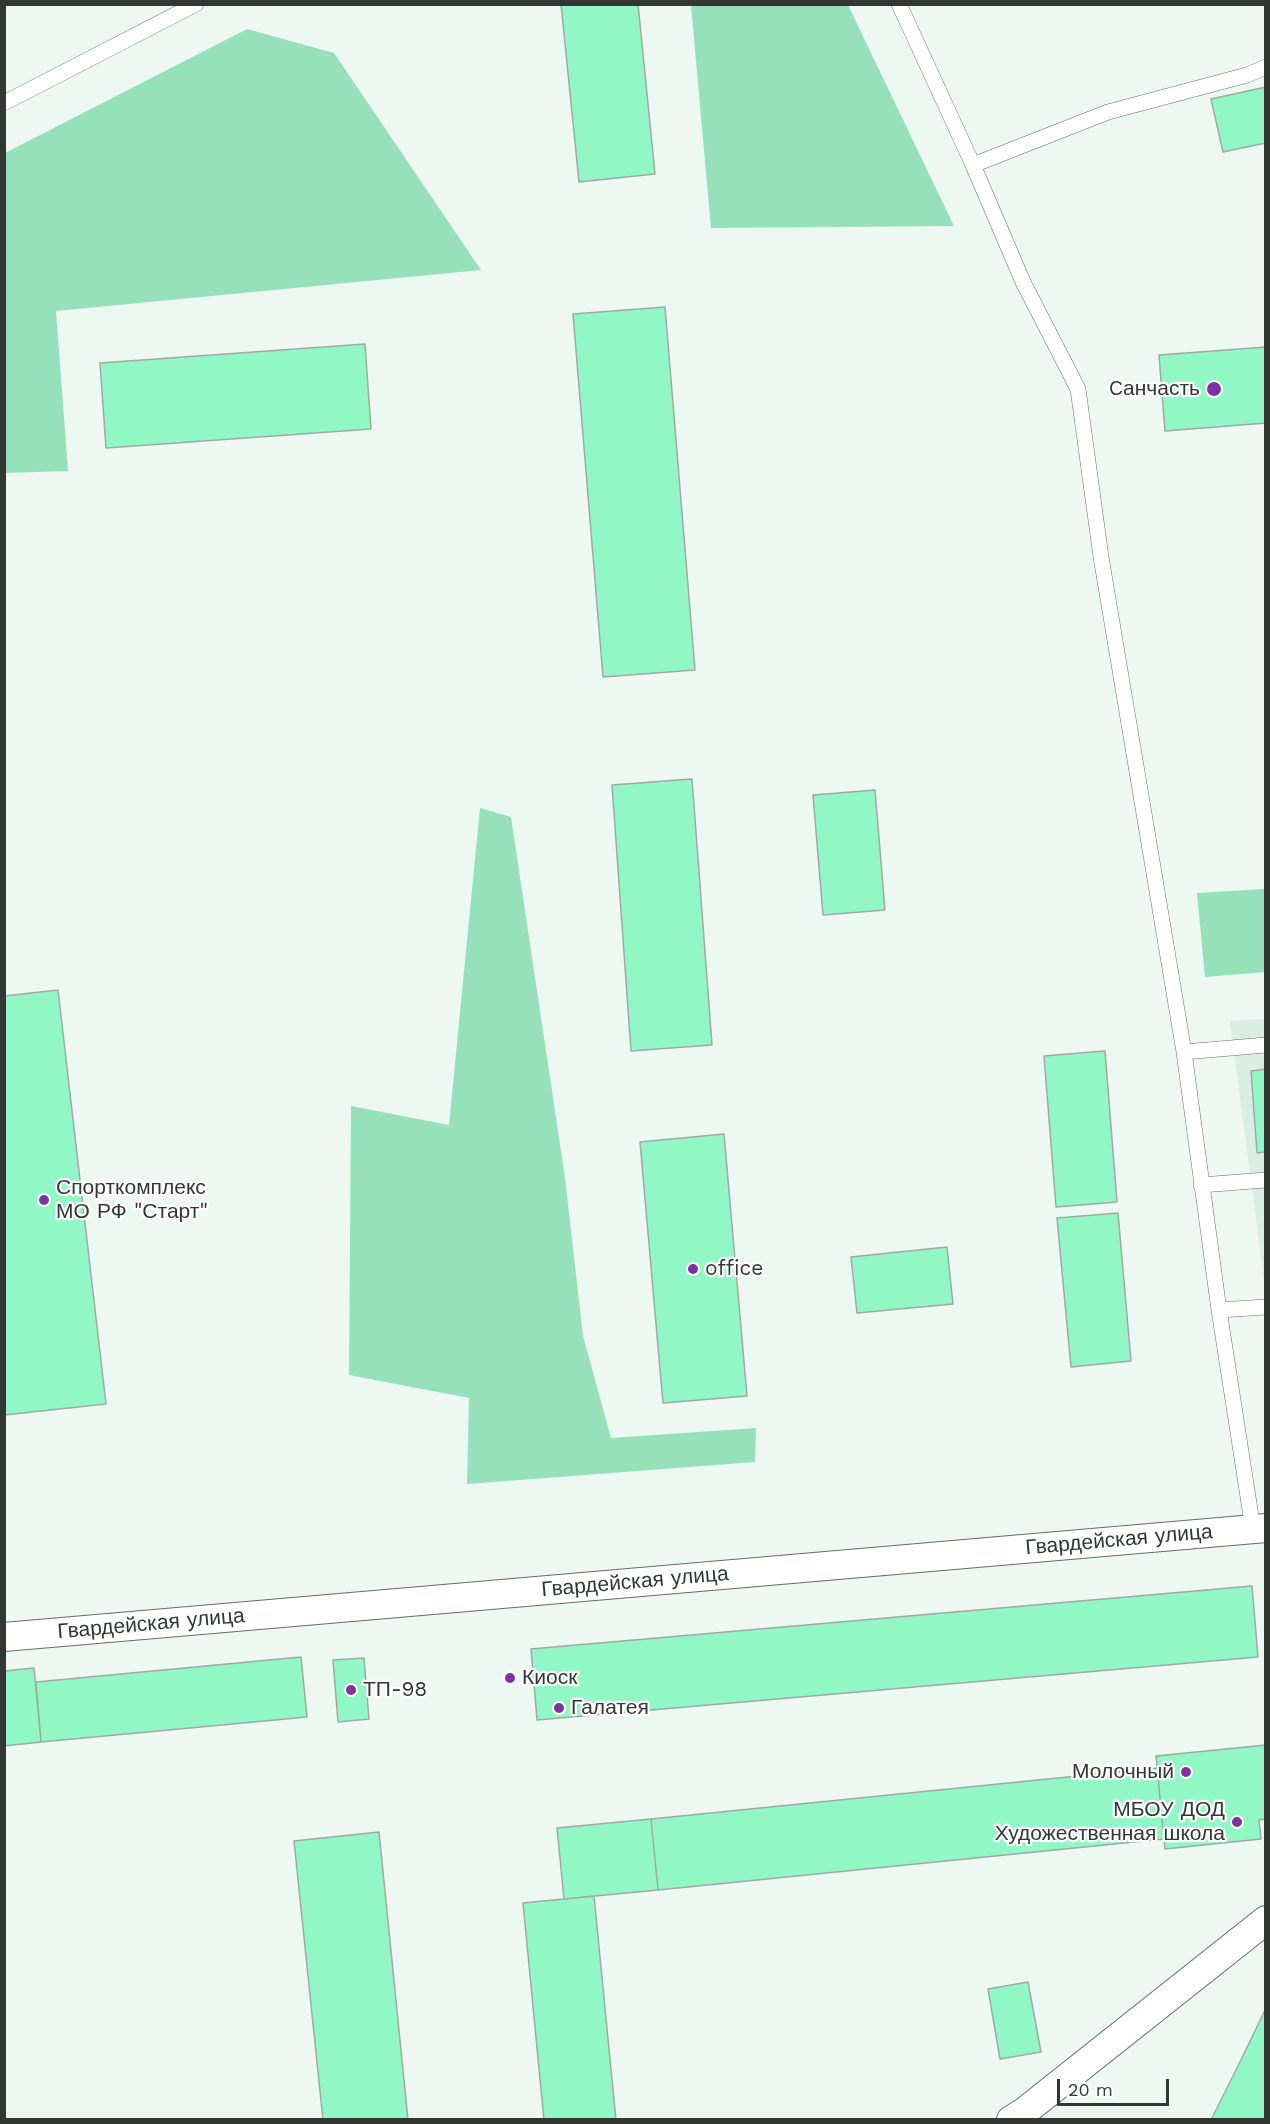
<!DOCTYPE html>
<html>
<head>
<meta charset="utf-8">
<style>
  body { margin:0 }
  #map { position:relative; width:1270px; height:2124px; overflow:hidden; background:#ecf8f1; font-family:"Work Sans",sans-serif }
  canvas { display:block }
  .frame { position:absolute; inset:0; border:6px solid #323734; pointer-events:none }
  .scale { position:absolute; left:1057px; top:2079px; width:112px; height:27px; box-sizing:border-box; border:3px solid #323734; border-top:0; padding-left:8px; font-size:18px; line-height:21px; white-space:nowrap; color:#323734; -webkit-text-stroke:4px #fff; paint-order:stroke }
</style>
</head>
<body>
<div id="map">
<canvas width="1270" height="2124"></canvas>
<div class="frame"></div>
<div class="scale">20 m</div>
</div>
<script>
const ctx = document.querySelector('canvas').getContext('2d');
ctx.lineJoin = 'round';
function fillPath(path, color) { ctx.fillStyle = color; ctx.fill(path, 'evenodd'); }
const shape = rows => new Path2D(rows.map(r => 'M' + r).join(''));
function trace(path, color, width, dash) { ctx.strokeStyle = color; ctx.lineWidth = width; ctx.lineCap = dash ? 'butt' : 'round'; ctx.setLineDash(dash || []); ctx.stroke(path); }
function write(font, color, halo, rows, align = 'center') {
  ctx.font = font + ' "Work Sans",sans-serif'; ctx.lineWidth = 4.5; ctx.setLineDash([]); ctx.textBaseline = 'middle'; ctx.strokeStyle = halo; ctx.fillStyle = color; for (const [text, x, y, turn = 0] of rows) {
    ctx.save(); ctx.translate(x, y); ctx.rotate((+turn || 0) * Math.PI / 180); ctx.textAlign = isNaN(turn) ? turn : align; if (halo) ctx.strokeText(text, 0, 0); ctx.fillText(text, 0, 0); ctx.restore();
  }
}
fillPath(shape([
  [1265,1019,1265,1288,1230,1021]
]), '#daeee2');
fillPath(shape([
  [691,5,848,5,954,226,711,228],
  [247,29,334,53,481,270,56,311,68,471,5,473,5,153],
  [480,808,511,817,565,1178,583,1336,611,1438,756,1428,755,1462,467,1484,469,1398,349,1375,351,1106,449,1125],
  [1265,889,1265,972,1205,977,1197,893]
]), '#96e1ba');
const building = shape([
  [561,4,638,4,655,174,579,182,561,4],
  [1266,87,1266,143,1223,152,1211,99,1266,87],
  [665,307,695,670,603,677,573,314,665,307],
  [365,344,371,429,106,448,100,363,365,344],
  [1266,347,1266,423,1165,431,1159,355,1266,347],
  [692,779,712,1045,631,1051,612,785,692,779],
  [875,790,885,910,823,915,813,795,875,790],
  [58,990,106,1404,4,1415,4,996,58,990],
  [1105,1051,1117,1202,1056,1207,1044,1056,1105,1051],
  [1266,1069,1266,1152,1257,1153,1251,1071,1266,1069],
  [724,1134,747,1396,663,1403,640,1142,724,1134],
  [1118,1213,1131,1361,1071,1367,1057,1218,1118,1213],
  [947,1247,953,1304,857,1313,851,1257,947,1247],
  [1252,1586,1258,1657,537,1720,531,1649,1252,1586],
  [301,1657,307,1717,41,1742,36,1682,301,1657],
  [364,1658,369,1719,338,1722,333,1660,364,1658],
  [34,1668,41,1742,4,1746,4,1671,34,1668],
  [1266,1745,1266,1819,1259,1820,1261,1839,1165,1849,1156,1756,1266,1745],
  [1157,1768,1164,1839,658,1890,651,1819,1157,1768],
  [651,1819,658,1890,564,1899,557,1828,651,1819],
  [379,1832,408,2120,323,2120,294,1841,379,1832],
  [594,1896,616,2120,544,2120,523,1903,594,1896],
  [1028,1982,1041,2052,1000,2059,988,1989,1028,1982],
  [1266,2008,1266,2120,1211,2120,1238,2066,1266,2008]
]);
fillPath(building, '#91f8c5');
trace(building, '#9faaa4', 1.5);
const service = shape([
  [899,4,973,165,1023,282,1078,389,1101,557,1184,1052,1219,1310,1253,1529],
  [4,103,196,4],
  [973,165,1108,112,1247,75,1266,67],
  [1184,1052,1266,1045],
  [1201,1185,1266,1180],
  [1219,1310,1266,1307]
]);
const minor = shape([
  [4,1637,1266,1528],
  [1011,2120,1024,2112,1266,1920]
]);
trace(service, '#636e68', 16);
trace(minor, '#636e68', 30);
trace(service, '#fff', 15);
trace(minor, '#fff', 28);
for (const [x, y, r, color] of [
  [1214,389,8,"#7c32a4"],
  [44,1200,6,"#7c32a4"],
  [693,1269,6,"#7c32a4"],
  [510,1678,6,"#7c32a4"],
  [351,1690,6,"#7c32a4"],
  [559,1708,6,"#7c32a4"],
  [1186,1772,6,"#7c32a4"],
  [1237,1822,6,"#7c32a4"]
]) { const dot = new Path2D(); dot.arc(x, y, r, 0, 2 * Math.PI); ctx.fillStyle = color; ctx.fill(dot); trace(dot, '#fff', 2); }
write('21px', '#323734', '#fff', [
  ["Cанчасть",1200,389,"right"],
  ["Спорткомплекс",56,1188],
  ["МО РФ \"Старт\"",56,1212],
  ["office",705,1269],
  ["Киоск",522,1678],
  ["ТП-98",363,1690],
  ["Галатея",571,1708],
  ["Молочный",1174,1772,"right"],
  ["МБОУ ДОД",1225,1810,"right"],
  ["Художественная школа",1225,1834,"right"]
], 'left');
write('21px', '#323734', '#fff', [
  ["Гвардейская улица",1119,1540,-5],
  ["Гвардейская улица",635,1582,-5],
  ["Гвардейская улица",151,1624,-5]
]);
</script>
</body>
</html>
